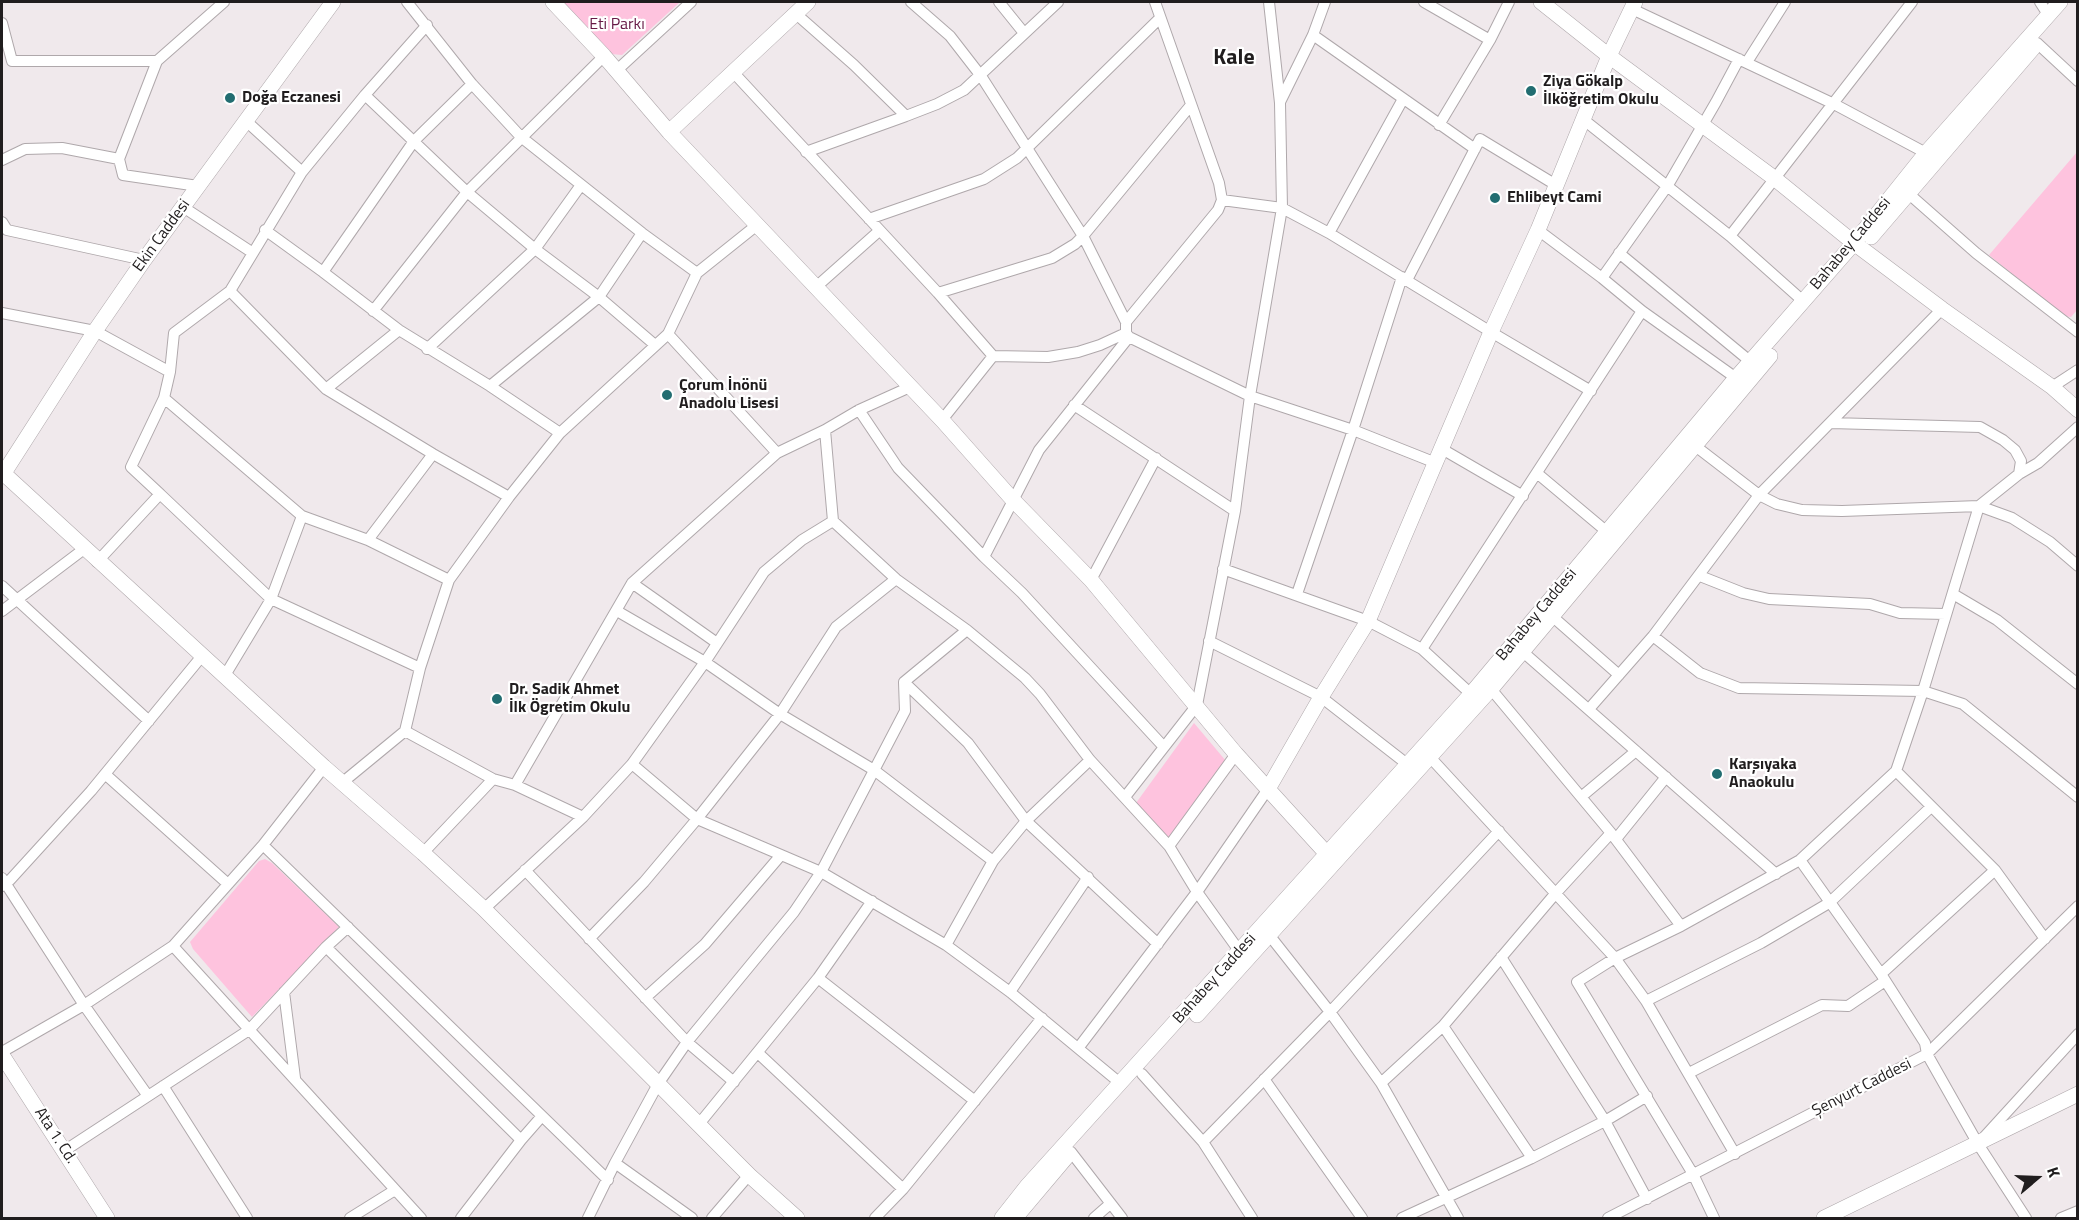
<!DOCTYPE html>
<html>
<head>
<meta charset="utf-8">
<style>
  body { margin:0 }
  #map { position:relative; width:2079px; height:1220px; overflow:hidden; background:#f0e9ec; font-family:"Titillium Web",sans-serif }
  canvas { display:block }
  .frame { position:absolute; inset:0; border:3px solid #201d1e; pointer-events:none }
  .north { position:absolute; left:2007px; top:1148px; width:60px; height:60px; -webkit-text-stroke:4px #fff; paint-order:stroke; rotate:71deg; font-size:16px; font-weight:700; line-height:24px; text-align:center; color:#201d1e }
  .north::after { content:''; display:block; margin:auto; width:21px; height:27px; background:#201d1e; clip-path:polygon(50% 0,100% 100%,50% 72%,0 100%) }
</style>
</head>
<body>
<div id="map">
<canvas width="2079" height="1220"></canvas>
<div class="frame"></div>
<div class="north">K</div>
</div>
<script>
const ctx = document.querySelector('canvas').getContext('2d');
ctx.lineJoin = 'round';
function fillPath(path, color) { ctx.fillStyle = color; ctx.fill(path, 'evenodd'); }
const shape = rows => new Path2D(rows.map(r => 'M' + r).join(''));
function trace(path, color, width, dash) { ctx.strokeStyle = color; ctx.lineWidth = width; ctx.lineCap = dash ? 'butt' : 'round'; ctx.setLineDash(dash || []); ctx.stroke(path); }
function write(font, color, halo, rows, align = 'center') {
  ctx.font = font + ' "Titillium Web",sans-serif'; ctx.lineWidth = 4.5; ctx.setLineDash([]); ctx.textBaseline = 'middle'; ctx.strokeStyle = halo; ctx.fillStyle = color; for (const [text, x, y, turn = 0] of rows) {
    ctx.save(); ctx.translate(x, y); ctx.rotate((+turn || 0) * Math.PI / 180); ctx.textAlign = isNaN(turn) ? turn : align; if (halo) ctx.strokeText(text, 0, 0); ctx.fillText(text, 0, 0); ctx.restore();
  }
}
fillPath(shape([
  [563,2,680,2,622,55,611,54],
  [2077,152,2077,310,2071,317,2064,316,1989,255],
  [1194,723,1226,761,1168,840,1136,803],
  [265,859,272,863,339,927,252,1017,193,949,190,942,259,861]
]), '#fec3de');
const street = shape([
  [407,2,472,84,521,137,642,233,697,273],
  [911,2,950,36,981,76,1083,236,1126,322,1126,333,1129,337,1250,396,1353,430,1436,463],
  [999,2,1024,33],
  [1424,2,1490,40],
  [2040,2,2049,16],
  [1632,9,1834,104,1926,153],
  [795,13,854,65,906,116],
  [2,23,12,61,157,61,224,2],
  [1313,35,1475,149],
  [2037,43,2078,81],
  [157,61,119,159,123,175,198,186],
  [1747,62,1785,2],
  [616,71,691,2],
  [733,72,938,293,993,356,1048,357,1078,352,1100,345,1126,333],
  [365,95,467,192,535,249,599,297,655,345],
  [1280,102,1313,35,1325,2],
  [245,120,302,172],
  [1584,120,1730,236,1803,301],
  [1439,125,1490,40,1509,2],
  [806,152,906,116,937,104,964,90,1058,2],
  [2,160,25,149,62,148,119,159],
  [1909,194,1976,253,2078,332],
  [1222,200,1282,208,1329,233,1491,332,1591,391],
  [183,207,253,253],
  [869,219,984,179,1017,158,1160,18],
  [2,222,7,230,144,260],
  [265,230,323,272,399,330,490,386,560,433],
  [1538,230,1602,278,1642,311,1736,378],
  [1329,233,1403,99],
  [1730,236,1912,2],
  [1619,253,1751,362],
  [323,272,414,141,472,84],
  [1602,278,1668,185,1716,102,1739,59],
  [1407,280,1480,139,1556,185],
  [816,287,879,231],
  [230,291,326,389,433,454,509,497],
  [938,293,1052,258,1075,244,1083,236,1191,105],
  [373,311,467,192,604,56],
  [2,313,95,331,170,372],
  [1126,322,1218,210,1222,200,1219,183,1155,2],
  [668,334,777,453],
  [427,349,535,249,581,185],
  [490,386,599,297,642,233],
  [2052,387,2078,370],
  [326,389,399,330],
  [164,398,302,516,368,540,449,580],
  [1074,405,1235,511],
  [859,410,898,468,984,557,1022,593,1163,746],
  [942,420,993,356],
  [1830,423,1980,427,2003,440,2015,450,2021,461,2019,474],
  [825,430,833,521,896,579,967,630,1025,678,1040,694,1090,760,1169,846,1197,892,1240,952],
  [1694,445,1759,495,1777,504,1802,510,1842,511,1979,506,2012,518,2050,542,2078,566],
  [1442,449,1523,496],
  [1538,474,1606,531],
  [160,494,271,599,420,668],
  [368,540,433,454],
  [984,557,1039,450,1129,337],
  [97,562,160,494,131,467,164,398,170,372,174,333,230,291,302,172,365,95,427,25],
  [1223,569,1368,621,1422,649,1471,694],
  [1700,576,1743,593,1769,599,1870,604,1900,613,1946,614],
  [1091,580,1156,458],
  [632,583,717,643],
  [2,586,149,721],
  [1297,594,1353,430,1402,277],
  [1953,594,1997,620,2078,684],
  [2,611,84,549],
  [617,611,705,662,780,714,874,770,993,861],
  [1553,617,1619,675],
  [1653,636,1700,673,1739,688,1923,691,1963,704,2078,797],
  [1209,641,1321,697,1407,764],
  [1422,649,1642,311],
  [1523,652,1776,874],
  [224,677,271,599,302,516],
  [904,682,968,743,1026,821,1158,944],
  [1491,689,1611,833,1681,926],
  [1589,709,1653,636,1759,495,1942,309],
  [405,731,493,779,515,785,583,817],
  [1429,756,1615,958,1646,1001,1735,1154],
  [632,764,697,819,821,872,946,945,1010,992,1120,1083],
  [1896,771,1995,870,2045,939],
  [105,774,228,884],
  [343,782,405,731,420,668,449,580,509,497,560,433,668,334,697,273,757,225],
  [515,785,632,583,777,453,825,430,859,410,910,387],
  [1125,797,1197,705,1235,511,1250,396,1282,208,1280,103,1269,2],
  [1581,797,1636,751],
  [1616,839,1666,777],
  [263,845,608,1180],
  [1169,846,1236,754],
  [423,853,493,779],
  [1800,860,1881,974,1925,1043,1927,1054,1978,1144,2026,1218],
  [525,870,687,1042,734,1082],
  [2,878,84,1005,148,1096],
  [2,886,10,880,91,791,202,656],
  [484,909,583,817,632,764,705,662,764,572,802,540,833,521],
  [1270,936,1330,1012,1381,1083,1458,1218],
  [589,939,644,882,697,819,780,714,836,627,896,579],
  [946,945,993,861,1026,821,1090,760],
  [173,946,421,1218],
  [326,947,521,1140],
  [1501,957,1605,1121,1647,1199],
  [1881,974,1995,870],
  [818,978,975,1101],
  [284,992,295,1078],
  [1010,992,1088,877],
  [645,998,705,944,781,855],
  [1646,1001,1761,943,1829,903,1931,807],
  [1443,1026,1532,1158],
  [1079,1047,1197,892,1268,789],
  [2,1052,84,1005,173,946,263,845,324,767],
  [758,1053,903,1189],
  [1689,1073,1822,1005,1848,1006,1885,981],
  [1142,1074,1203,1142,1252,1218],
  [1264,1079,1362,1218],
  [1381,1083,1443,1026,1555,894,1611,833],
  [163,1086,247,1218],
  [699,1124,818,978,872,901],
  [1985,1136,2078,1034],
  [1203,1142,1330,1012,1499,831],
  [64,1151,249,1030,326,947,348,927],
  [1071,1152,1122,1218],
  [615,1163,692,1218],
  [350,1218,395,1190],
  [461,1218,521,1140,542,1116],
  [588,1218,615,1163,658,1084,687,1042,794,912,821,872,905,711,904,682,967,630],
  [712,1218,749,1175],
  [875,1218,903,1189,1042,1018],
  [1094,1218,1110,1204],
  [1402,1218,1532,1158,1605,1121,1647,1096],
  [1608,1218,1927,1054,2078,906],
  [1714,1218,1693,1174,1577,982,1615,958,1681,926,1800,860,1896,771,1923,691,1979,506,2019,474,2038,463,2078,427],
  [2061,1218,2078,1211]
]);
const secondary = shape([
  [553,2,604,56,669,132,942,420,1013,500,1091,580,1236,754,1327,854],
  [1541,2,1609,56,1774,178,1854,243,1942,309,2052,387,2078,410],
  [669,132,808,2],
  [1871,237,2033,48],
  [2,472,324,767,423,853,484,909,749,1175,797,1218],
  [2,476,95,331,144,260,333,2],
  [1268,789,1321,697,1368,621,1491,332,1538,230,1609,56,1635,2],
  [1197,1015,1491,689,1770,356],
  [2,1055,107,1218],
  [1002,1218,1028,1185,1471,694,1736,378,1854,243,1926,153,2060,2],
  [1015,1218,1069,1154],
  [1824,1218,2078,1094]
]);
trace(street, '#afa8ab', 12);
trace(secondary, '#afa8ab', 16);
trace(street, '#fff', 10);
trace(secondary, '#fff', 15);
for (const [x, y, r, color] of [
  [1531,91,6,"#226d71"],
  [230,98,6,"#226d71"],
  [1495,198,6,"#226d71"],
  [667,395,6,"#226d71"],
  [497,699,6,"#226d71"],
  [1717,774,6,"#226d71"]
]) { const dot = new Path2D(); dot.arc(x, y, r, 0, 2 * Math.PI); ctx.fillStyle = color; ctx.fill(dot); trace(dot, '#fff', 2); }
write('16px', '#671a46', '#fff', [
  ["Eti Parkı",617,25]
]);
write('bold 16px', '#201d1e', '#fff', [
  ["Ziya Gökalp",1543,82],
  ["İlköğretim Okulu",1543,100],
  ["Doğa Eczanesi",242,98],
  ["Ehlibeyt Cami",1507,198],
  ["Çorum İnönü",679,386],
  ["Anadolu Lisesi",679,404],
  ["Dr. Sadik Ahmet",509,690],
  ["İlk Ögretim Okulu",509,708],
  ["Karşıyaka",1729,765],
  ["Anaokulu",1729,783]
], 'left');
write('16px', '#201d1e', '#fff', [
  ["Ekin Caddesi",162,236,-54],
  ["Bahabey Caddesi",1851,244,-50],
  ["Bahabey Caddesi",1537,615,-50],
  ["Bahabey Caddesi",1215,979,-48],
  ["Şenyurt Caddesi",1862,1088,-27],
  ["Ata 1. Cd.",55,1136,57]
]);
write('bold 22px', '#201d1e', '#fff', [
  ["Kale",1234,59]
]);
</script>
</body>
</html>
